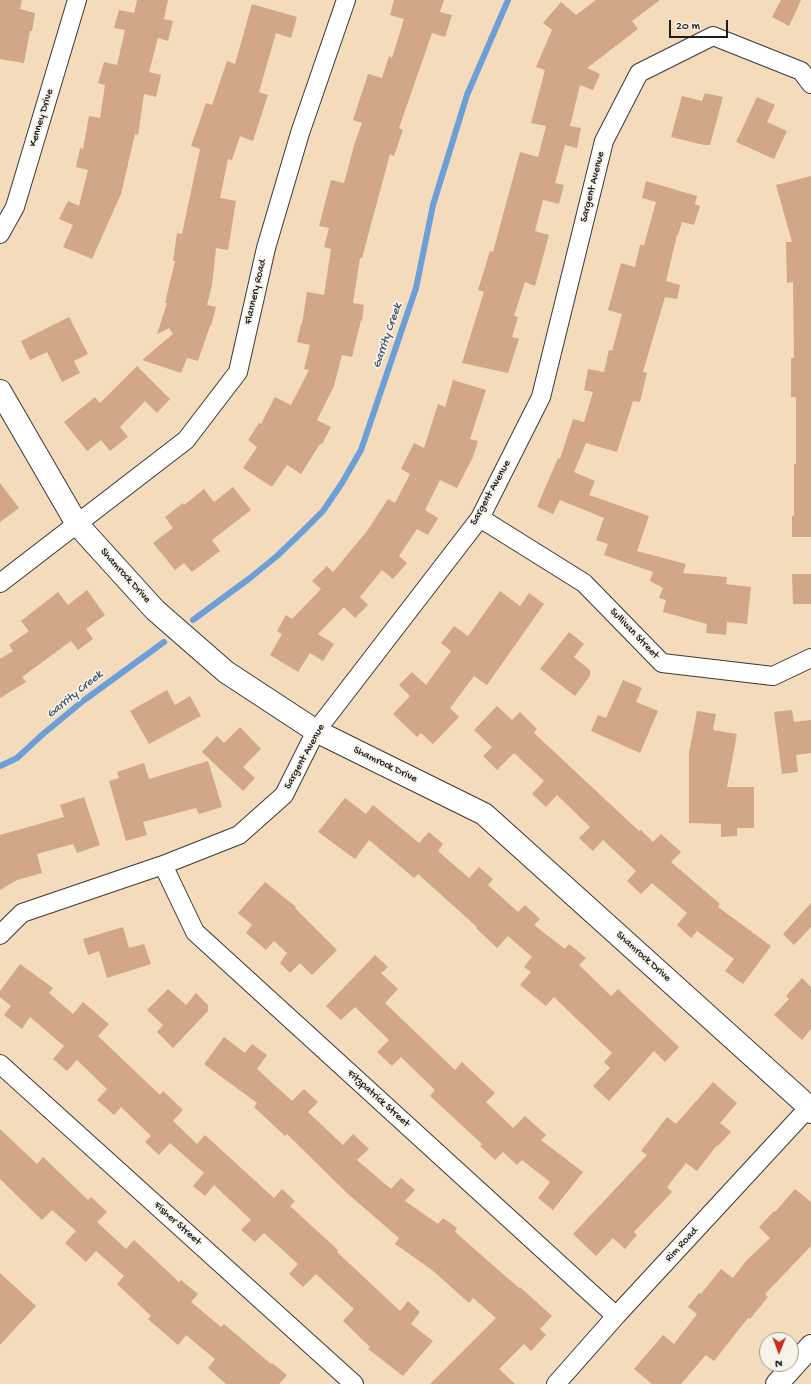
<!DOCTYPE html>
<html>
<head>
<meta charset="utf-8">
<style>
  body { margin:0 }
  #map { position:relative; width:811px; height:1384px; overflow:hidden; background:#f3dbbc; font-family:"Gochi Hand",sans-serif }
  canvas { display:block }
  .north { position:absolute; left:759px; top:1332px; width:40px; height:40px; box-sizing:border-box; background:#f7f3e8; border:1px solid #9f9d96; border-radius:50%; rotate:181deg; font-size:11px; font-weight:700; line-height:16px; text-align:center; color:#1c1c1c }
  .north::after { content:''; display:block; margin:auto; width:14px; height:18px; background:#c8321e; clip-path:polygon(50% 0,100% 100%,50% 72%,0 100%) }
  .scale { position:absolute; left:669px; top:20px; width:59px; height:18px; box-sizing:border-box; border:2px solid #1c1c1c; border-top:0; padding-left:5px; font-size:12px; line-height:14px; white-space:nowrap; color:#1c1c1c; -webkit-text-stroke:3px #f7f3e8; paint-order:stroke }
</style>
</head>
<body>
<div id="map">
<canvas width="811" height="1384"></canvas>
<div class="north">N</div>
<div class="scale">20 m</div>
</div>
<script>
const ctx = document.querySelector('canvas').getContext('2d');
ctx.lineJoin = 'round';
const shape = rows => new Path2D(rows.map(r => 'M' + r).join(''));
function trace(path, color, width, dash) { ctx.strokeStyle = color; ctx.lineWidth = width; ctx.lineCap = dash ? 'butt' : 'round'; ctx.setLineDash(dash || []); ctx.stroke(path); }
function fillPath(path, color) { ctx.fillStyle = color; ctx.fill(path, 'evenodd'); }
function write(font, color, halo, rows, align = 'center') {
  ctx.font = font + ' "Gochi Hand",sans-serif'; ctx.lineWidth = 3.5; ctx.setLineDash([]); ctx.textBaseline = 'middle'; ctx.strokeStyle = halo; ctx.fillStyle = color; for (const [text, x, y, turn = 0] of rows) {
    ctx.save(); ctx.translate(x, y); ctx.rotate((+turn || 0) * Math.PI / 180); ctx.textAlign = isNaN(turn) ? turn : align; if (halo) ctx.strokeText(text, 0, 0); ctx.fillText(text, 0, 0); ctx.restore();
  }
}
trace(shape([
  [193,620,250,578,277,556,303,531,323,511,342,483,361,450,416,288,433,205,467,95,508,0],
  [0,766,17,758,43,734,83,701,164,642]
]), '#6c9ed7', 6);
fillPath(shape([
  [0,0,22,0,20,9,35,13,32,31,30,31,24,63,0,59],
  [137,0,168,0,164,19,173,21,168,41,158,38,149,72,161,75,156,97,144,94,138,135,135,134,121,194,92,259,63,247,73,225,59,219,68,201,79,206,88,170,76,167,80,148,83,149,89,116,100,118,105,85,98,83,104,62,117,65,125,30,114,28,119,10,134,13],
  [394,0,444,0,440,12,452,15,445,37,432,33,399,128,403,130,394,156,390,154,362,258,360,258,353,303,364,305,362,321,361,320,352,357,342,355,334,386,317,420,331,427,322,444,320,444,301,474,287,465,272,487,243,468,257,447,248,440,259,423,261,424,275,397,291,405,309,370,304,369,310,345,297,342,301,324,302,324,307,292,324,295,331,249,324,247,329,228,319,226,331,180,344,183,355,142,362,123,353,120,368,74,382,78,389,56,392,58,404,19,390,15],
  [596,0,660,0,632,21,638,29,587,68,600,74,593,90,580,85,570,126,581,128,577,148,565,145,555,183,564,185,559,204,543,200,535,231,549,235,535,286,525,282,514,316,518,317,512,337,519,339,508,373,462,363,484,292,478,290,490,251,493,252,520,152,538,157,546,126,531,123,545,70,536,67,552,30,543,23,561,2,576,15],
  [781,0,801,0,789,26,772,17],
  [252,4,297,17,291,38,276,33,259,92,268,95,253,141,240,136,232,160,228,159,220,198,236,201,228,250,216,248,212,285,207,305,216,307,211,326,210,326,198,361,187,358,181,373,142,360,173,334,169,328,157,334,167,303,165,303,175,261,173,261,177,233,182,234,200,149,191,146,206,103,212,105,227,61,235,64],
  [705,93,723,97,710,145,704,145,671,137,682,96,702,101],
  [757,97,775,105,767,122,787,131,774,159,736,142],
  [811,176,811,537,792,537,792,516,794,516,794,464,796,464,796,397,791,397,791,358,794,358,793,282,787,283,786,242,792,242,776,185],
  [646,181,697,196,695,204,700,206,694,225,682,222,678,235,677,235,666,281,680,285,677,299,665,297,643,372,647,373,640,402,633,401,617,452,586,443,574,472,595,481,589,495,649,516,637,551,686,564,683,573,727,577,726,584,751,587,747,624,727,622,726,635,706,633,707,624,663,612,666,600,659,598,663,588,650,581,653,572,604,555,608,544,596,540,604,518,560,500,553,514,537,507,558,458,560,459,573,419,584,422,593,392,584,390,588,369,604,372,609,350,612,351,622,314,608,310,621,263,635,267,640,245,644,245,656,202,642,198],
  [69,317,88,354,74,361,80,373,62,382,47,352,30,360,21,341],
  [137,366,170,399,157,413,145,401,120,427,128,437,110,451,101,440,87,451,64,422,95,397,100,403],
  [453,380,486,390,470,439,478,441,473,457,457,488,440,480,425,510,438,518,428,535,417,529,399,556,407,563,393,579,382,570,360,597,368,605,355,618,344,607,318,634,334,644,323,661,310,653,298,672,270,655,282,634,277,631,286,615,292,619,321,589,312,581,327,566,333,572,367,531,388,499,395,503,410,474,401,469,414,443,424,448,438,404,445,407],
  [0,483,19,508,0,522],
  [233,487,251,510,212,540,220,551,192,572,184,563,175,570,153,543,173,528,165,517,183,503,184,505,204,489,214,502],
  [792,574,811,574,811,604,793,604],
  [87,590,105,615,86,629,93,639,78,650,71,641,22,677,26,682,0,698,0,659,13,651,9,645,29,631,21,621,58,592,68,605],
  [500,591,520,606,529,593,544,604,487,685,474,676,450,708,459,717,433,744,421,733,417,737,393,714,410,696,399,685,412,672,426,685,451,651,441,643,454,626,468,636],
  [569,632,584,644,574,657,590,670,590,676,575,696,540,669],
  [623,680,642,688,636,702,658,711,640,753,591,731,598,715,606,718],
  [167,690,175,705,190,696,201,716,149,744,130,711],
  [497,706,512,720,520,712,537,729,534,733,639,831,641,830,653,842,661,834,681,852,671,862,720,904,718,907,771,946,743,984,725,971,734,959,697,931,691,938,677,925,687,913,652,883,641,894,627,881,636,871,603,840,593,851,579,838,590,827,557,795,546,807,532,794,544,781,514,753,497,770,483,756,492,747,474,730],
  [792,710,794,722,811,720,811,753,796,755,798,772,782,774,774,712],
  [697,711,716,714,713,730,737,734,727,787,754,787,754,828,737,828,737,836,721,837,721,824,689,823,689,753],
  [240,727,261,749,243,767,255,778,243,791,202,752,217,736,224,743],
  [208,761,222,807,199,814,196,808,143,822,147,835,126,841,109,781,119,778,117,772,144,763,149,779],
  [84,797,100,845,77,853,73,844,37,854,42,873,17,880,0,890,0,835,64,817,60,805],
  [345,798,366,814,373,805,419,843,429,832,443,844,438,851,469,878,479,867,493,879,488,885,518,912,525,905,540,919,534,925,565,949,569,944,586,958,579,965,611,996,618,989,679,1047,665,1062,654,1051,609,1101,593,1086,610,1068,604,1062,612,1053,554,997,546,1006,520,985,531,972,524,967,532,957,508,936,497,948,476,928,477,927,418,874,414,878,369,840,355,859,318,832],
  [265,882,296,907,295,908,337,950,312,975,300,963,290,973,280,963,287,953,274,941,266,950,246,933,252,925,238,913],
  [811,903,811,927,794,945,783,934],
  [123,927,129,948,144,944,151,964,107,978,99,951,88,955,83,939],
  [375,955,388,967,381,973,398,989,385,1003,455,1070,462,1062,495,1093,486,1102,513,1128,525,1116,546,1135,541,1140,583,1172,553,1210,538,1198,550,1182,522,1160,517,1165,503,1152,495,1160,480,1146,482,1144,430,1096,435,1090,401,1057,392,1066,377,1052,389,1040,355,1007,341,1020,326,1006],
  [20,964,53,988,49,993,73,1014,83,1002,109,1024,98,1036,160,1095,163,1091,183,1110,173,1121,197,1144,205,1135,274,1198,282,1189,295,1201,290,1206,338,1250,337,1252,400,1311,408,1301,420,1312,411,1324,433,1341,403,1376,368,1349,370,1347,343,1321,354,1309,316,1274,303,1287,289,1274,298,1264,264,1233,255,1242,241,1230,251,1220,214,1185,205,1196,193,1186,204,1173,170,1143,159,1155,145,1142,151,1136,121,1107,114,1115,97,1100,107,1089,77,1060,67,1071,53,1059,64,1046,30,1017,22,1029,4,1015,11,1006,0,997,0,991],
  [802,978,811,987,811,1029,802,1040,774,1015,789,999,786,996],
  [168,989,186,1005,196,993,208,1005,208,1011,173,1048,157,1032,163,1025,147,1010],
  [224,1037,245,1053,252,1044,267,1055,257,1069,292,1101,304,1089,318,1102,308,1112,343,1145,353,1134,369,1149,357,1160,391,1189,401,1178,415,1190,405,1201,438,1224,443,1218,457,1228,455,1232,519,1288,520,1287,552,1316,540,1329,546,1335,531,1351,524,1344,499,1369,515,1384,430,1384,496,1318,473,1298,469,1303,432,1270,395,1244,399,1238,348,1194,287,1134,285,1136,254,1107,257,1103,204,1064],
  [713,1082,737,1103,720,1123,731,1132,718,1146,717,1145,697,1171,686,1163,667,1187,672,1192,634,1232,637,1235,625,1249,613,1238,596,1256,573,1234,647,1155,641,1151,667,1117,676,1124],
  [0,1129,37,1164,43,1157,88,1200,91,1197,107,1212,97,1222,126,1249,134,1240,179,1282,181,1280,198,1294,191,1302,221,1327,224,1324,271,1364,272,1363,287,1375,279,1384,226,1384,208,1368,215,1359,186,1335,178,1345,148,1319,151,1316,117,1284,124,1276,96,1251,86,1262,65,1243,76,1231,52,1210,42,1220,0,1179],
  [795,1189,811,1202,811,1246,765,1294,768,1297,750,1319,748,1318,714,1361,706,1355,681,1384,652,1384,634,1369,663,1335,674,1344,697,1314,688,1307,699,1293,701,1294,721,1269,733,1278,746,1261,770,1238,759,1227,774,1211,775,1212],
  [0,1273,36,1306,0,1345]
]), '#d2a788');
const minor = shape([
  [0,234,15,207,77,0],
  [480,518,584,583,662,663,773,676,811,658],
  [0,583,186,440,238,372,266,248,300,133,346,0],
  [163,865,195,932,616,1316],
  [0,935,22,913,163,865,239,835,284,795,316,731,480,518,541,397,604,141,639,73,713,36,801,71,811,84],
  [0,1064,354,1384],
  [556,1384,616,1316,811,1105]
]);
const tertiary = shape([
  [0,391,77,524,155,610,226,672,316,731,484,814,809,1107,811,1112]
]);
const primary = shape([
  [777,1384,811,1346]
]);
trace(minor, '#3c3934', 20);
trace(tertiary, '#3c3934', 24);
trace(primary, '#3c3934', 24);
trace(minor, '#fff', 18);
trace(tertiary, '#fff', 22);
trace(primary, '#fff', 22);
write('11px', '#1c1c1c', '#f7f3e8', [
  ["Kenney Drive",42,118,-73],
  ["Sargent Avenue",593,187,-76],
  ["Flannery Road",256,292,-77],
  ["Sargent Avenue",491,493,-61],
  ["Shamrock Drive",125,576,48],
  ["Sullivan Street",634,634,46],
  ["Sargent Avenue",305,757,-61],
  ["Shamrock Drive",385,765,26],
  ["Shamrock Drive",643,957,42],
  ["Fitzpatrick Street",378,1099,42],
  ["Fisher Street",177,1224,42],
  ["Rim Road",682,1245,-47]
]);
write('italic 12px', '#405670', '#f7f3e8', [
  ["Garrity Creek",388,336,-71],
  ["Garrity Creek",75,695,-39]
]);
</script>
</body>
</html>
